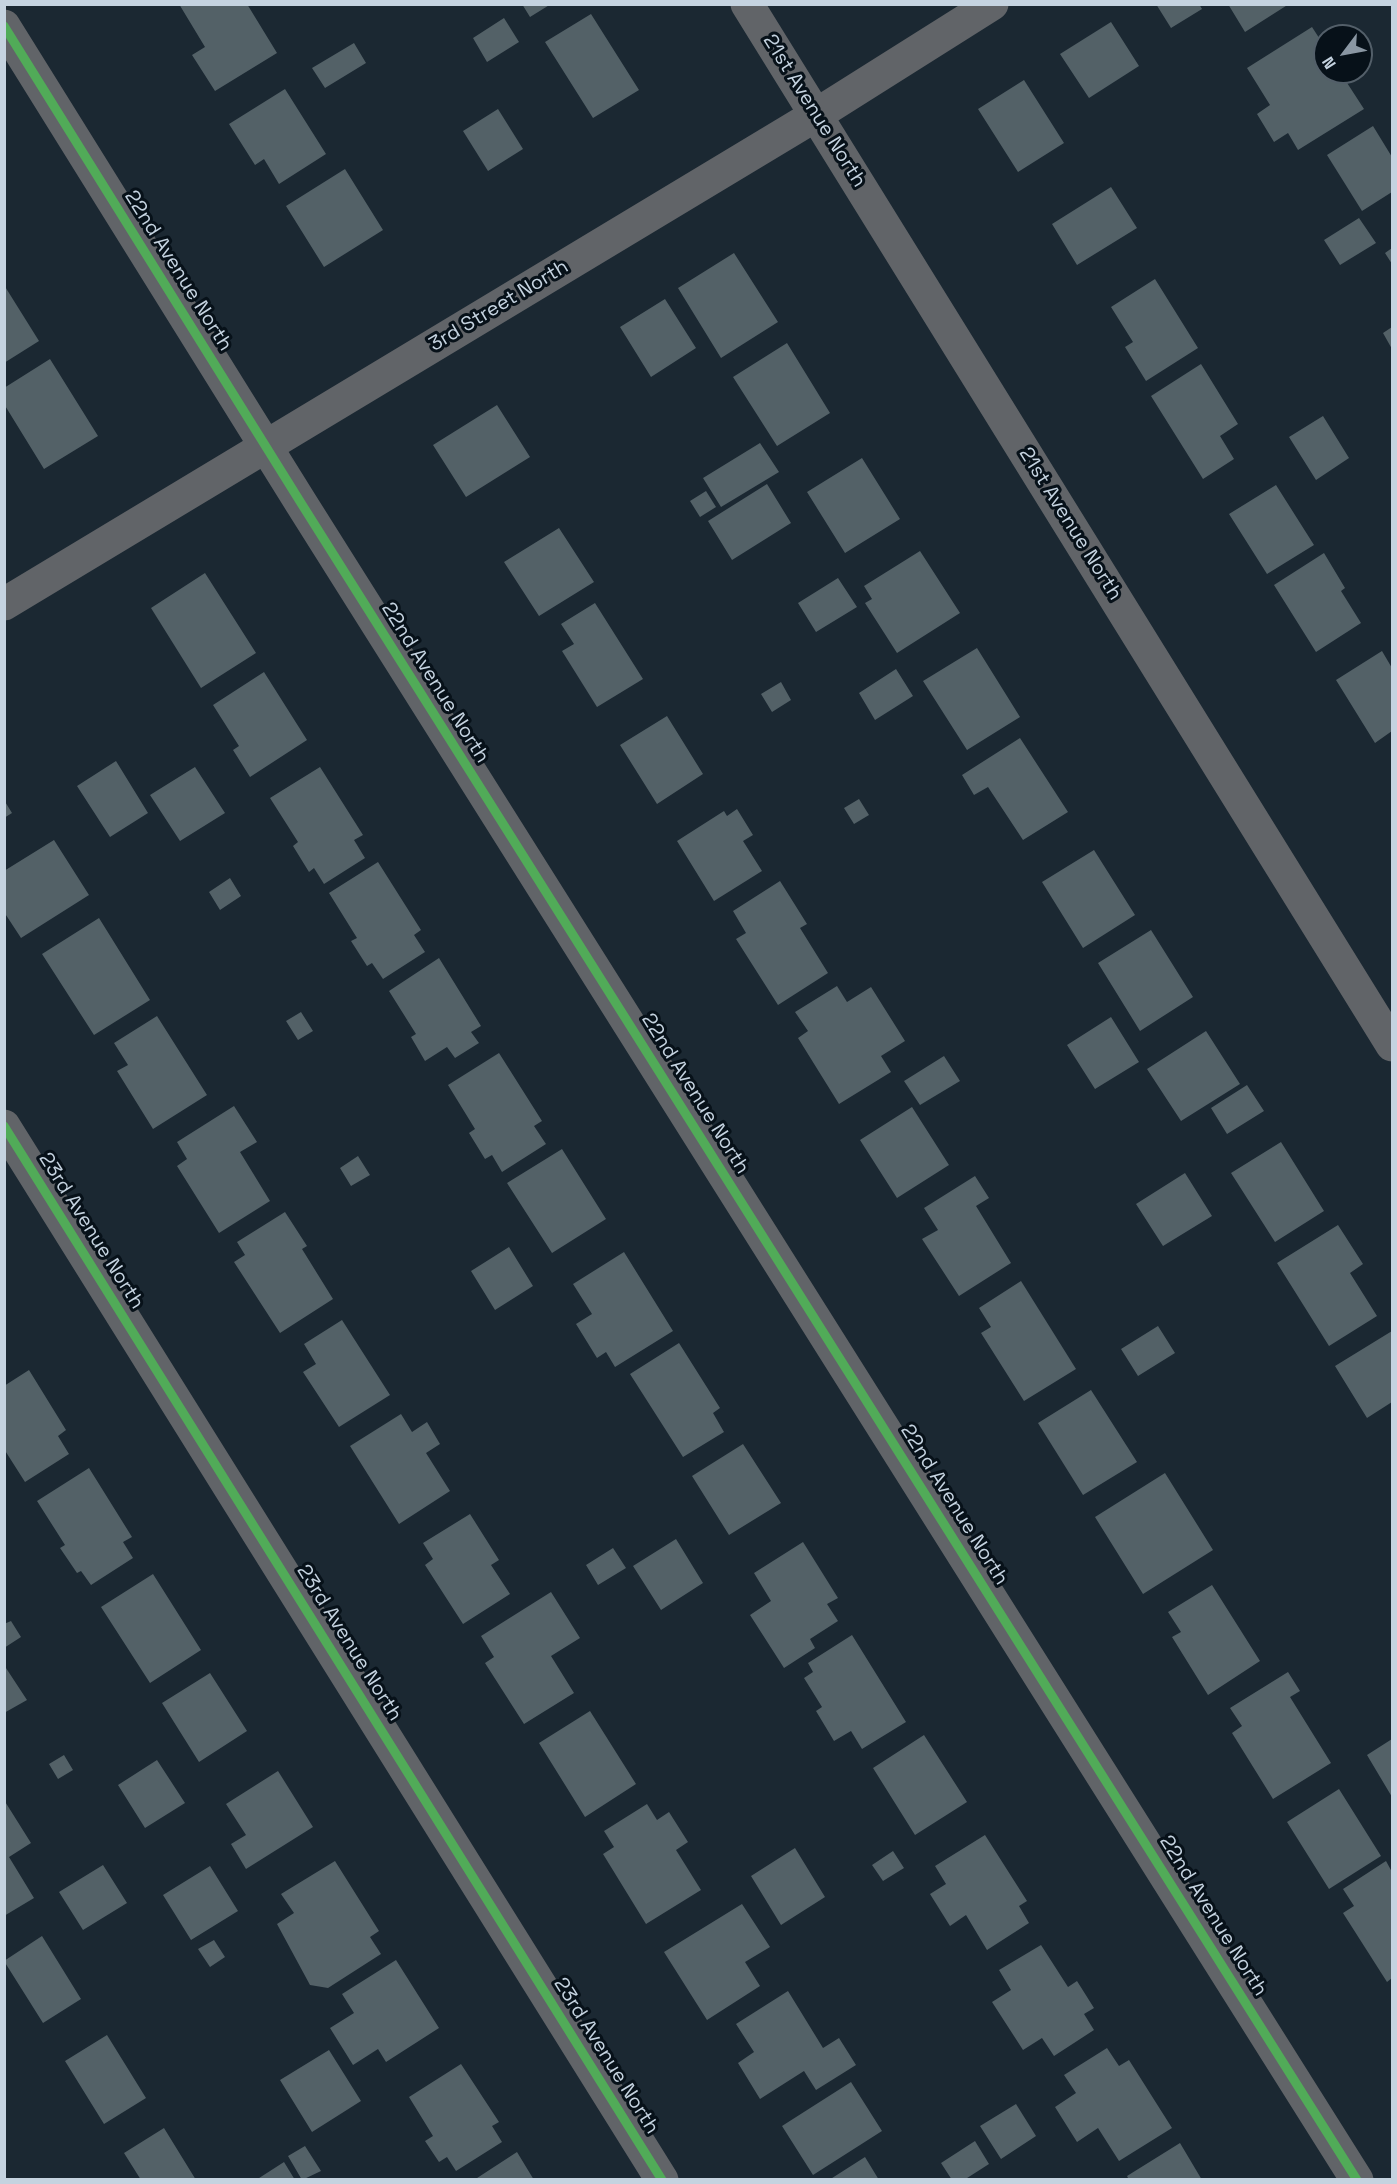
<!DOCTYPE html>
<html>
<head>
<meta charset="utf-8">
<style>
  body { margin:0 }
  #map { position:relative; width:1397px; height:2184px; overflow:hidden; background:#1b2832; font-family:"Space Grotesk",sans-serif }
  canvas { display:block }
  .frame { position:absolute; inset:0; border:6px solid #c5d3e0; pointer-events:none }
  .north { position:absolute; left:1313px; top:24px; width:60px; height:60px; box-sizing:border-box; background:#071119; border:2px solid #535f69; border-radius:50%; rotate:238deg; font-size:16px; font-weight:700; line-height:24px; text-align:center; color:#c5d3e0 }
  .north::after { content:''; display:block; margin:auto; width:21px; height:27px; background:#8a97a3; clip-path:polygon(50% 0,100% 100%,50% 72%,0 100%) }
</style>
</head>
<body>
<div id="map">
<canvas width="1397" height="2184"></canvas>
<div class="frame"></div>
<div class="north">N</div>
</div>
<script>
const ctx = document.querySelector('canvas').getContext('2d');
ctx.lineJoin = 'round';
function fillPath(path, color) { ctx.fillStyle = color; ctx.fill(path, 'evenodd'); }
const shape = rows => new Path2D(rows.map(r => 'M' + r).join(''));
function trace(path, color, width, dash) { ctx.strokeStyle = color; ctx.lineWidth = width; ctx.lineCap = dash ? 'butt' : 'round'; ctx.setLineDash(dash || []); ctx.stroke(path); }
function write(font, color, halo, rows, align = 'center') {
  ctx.font = font + ' "Space Grotesk",sans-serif'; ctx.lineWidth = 6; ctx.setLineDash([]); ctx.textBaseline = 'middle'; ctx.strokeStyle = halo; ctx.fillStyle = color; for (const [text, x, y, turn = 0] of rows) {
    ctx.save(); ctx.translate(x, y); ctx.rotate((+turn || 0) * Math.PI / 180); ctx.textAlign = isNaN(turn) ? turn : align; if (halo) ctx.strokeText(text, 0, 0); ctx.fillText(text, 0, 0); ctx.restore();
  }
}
fillPath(shape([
  [179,4,247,4,277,53,215,91,192,55,205,47],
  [522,4,551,4,530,17],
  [1156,4,1199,4,1202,9,1171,28],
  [1228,4,1289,4,1245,32],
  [591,14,639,90,593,118,545,42],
  [504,18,519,42,487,62,473,38],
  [1111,22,1139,66,1089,98,1060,54],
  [1312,27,1325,47,1325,72,1340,72,1364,109,1298,150,1288,133,1274,142,1257,114,1270,105,1247,68],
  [354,43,366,63,325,88,312,68],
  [1024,80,1064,143,1018,172,978,109],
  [285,89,326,154,279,184,264,159,255,165,229,124],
  [498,109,523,149,488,171,463,131],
  [1373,126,1392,157,1392,192,1362,211,1327,155],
  [345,169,383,230,324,267,286,206],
  [1111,187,1137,228,1077,265,1052,224],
  [1359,218,1376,243,1340,265,1324,240],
  [1392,248,1392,264,1385,253],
  [734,253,778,322,721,358,678,288],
  [1155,279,1198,348,1146,381,1125,347,1133,342,1111,307],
  [4,285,39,341,4,363],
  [665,299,696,348,651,377,620,327],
  [1392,327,1392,349,1383,333],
  [787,343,830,413,777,446,733,377],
  [50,359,98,436,44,469,4,404,4,388],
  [1201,364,1238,424,1220,436,1234,459,1203,479,1151,396],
  [497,405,530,457,466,497,433,445],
  [1323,416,1349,458,1316,480,1289,437],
  [760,443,779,472,721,507,703,478],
  [862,458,900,519,845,553,807,492],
  [767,484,791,523,732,560,708,521],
  [1276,485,1314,545,1267,574,1229,514],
  [706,491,716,507,700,517,690,501],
  [559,528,594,582,539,616,504,562],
  [920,551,960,613,897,653,865,603,872,599,864,586],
  [1324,553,1345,588,1341,591,1361,623,1316,652,1274,585],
  [205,573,256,653,201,688,151,608],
  [838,578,857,607,816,632,798,603],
  [595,603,643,679,597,707,562,651,574,644,561,624],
  [977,648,1020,717,967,750,923,681],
  [1382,651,1392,668,1392,731,1375,743,1336,680],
  [896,669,913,696,875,720,859,693],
  [264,672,307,740,250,777,233,750,239,746,213,705],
  [781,682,791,700,772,712,761,694],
  [667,716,703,774,657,804,620,745],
  [1020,738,1068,812,1023,840,988,787,974,795,962,775],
  [116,761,148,813,110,837,77,786],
  [195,767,225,813,180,841,150,795],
  [320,767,363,835,354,840,365,858,324,884,314,868,309,872,293,846,298,842,270,798],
  [859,799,869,815,854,824,844,808],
  [4,800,12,813,4,818],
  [737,809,753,835,743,841,762,871,714,901,677,841,724,811,727,816],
  [54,840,89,895,21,938,4,912,4,871],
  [1094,850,1135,915,1083,948,1042,882],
  [378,862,421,930,414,935,425,952,383,979,372,963,367,966,351,941,357,938,329,893],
  [230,878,241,896,220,910,209,892],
  [780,881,807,924,800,928,828,973,778,1005,736,939,746,933,733,911],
  [99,918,150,1000,94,1035,42,954],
  [1151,930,1193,997,1140,1031,1098,963],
  [439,958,481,1026,471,1032,479,1043,455,1058,447,1047,425,1061,411,1037,416,1034,389,991],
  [837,986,847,1002,871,987,905,1041,881,1056,891,1072,839,1104,798,1038,808,1031,795,1012],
  [301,1012,313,1031,298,1040,286,1021],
  [157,1016,207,1095,153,1129,117,1071,128,1065,114,1043],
  [1111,1017,1139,1062,1095,1089,1067,1045],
  [1206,1031,1240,1084,1181,1121,1147,1069],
  [499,1053,542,1121,534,1126,546,1144,502,1172,492,1155,485,1159,469,1133,475,1129,448,1085],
  [944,1056,960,1081,920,1105,904,1081],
  [1247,1085,1264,1111,1227,1134,1211,1108],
  [234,1106,257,1142,240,1152,270,1201,219,1233,177,1166,187,1159,177,1142],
  [912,1107,949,1165,897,1198,860,1140],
  [1281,1142,1324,1211,1275,1242,1231,1173],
  [562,1149,606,1219,552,1253,507,1183],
  [358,1156,370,1175,351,1186,340,1168],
  [1185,1173,1212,1216,1163,1246,1136,1204],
  [975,1176,989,1198,976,1206,1011,1263,959,1296,922,1239,938,1230,924,1208],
  [285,1212,307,1246,302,1249,333,1299,280,1333,234,1262,245,1255,237,1242],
  [1338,1225,1363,1264,1350,1273,1377,1316,1329,1346,1277,1263],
  [509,1247,533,1286,495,1310,471,1271],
  [624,1252,673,1331,615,1367,606,1352,597,1358,576,1324,592,1314,573,1284],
  [1021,1281,1076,1369,1024,1401,981,1333,991,1327,979,1308],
  [342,1320,390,1395,339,1427,303,1372,316,1364,304,1344],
  [1158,1326,1175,1353,1138,1376,1121,1349],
  [1392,1331,1392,1402,1367,1418,1335,1366],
  [679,1343,720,1408,713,1413,724,1432,683,1457,630,1374],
  [29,1370,66,1430,58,1436,69,1454,25,1482,4,1449,4,1386],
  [1091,1390,1137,1462,1083,1495,1038,1423],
  [401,1414,412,1432,427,1422,440,1444,426,1453,450,1491,399,1524,350,1446],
  [743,1444,781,1503,729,1535,692,1476],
  [89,1468,132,1537,123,1542,133,1558,91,1585,81,1571,77,1573,60,1548,65,1545,37,1501],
  [1165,1473,1213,1550,1143,1594,1095,1517],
  [470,1514,499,1560,491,1565,510,1594,463,1624,425,1565,433,1559,423,1543],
  [676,1539,703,1583,661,1610,633,1566],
  [803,1542,838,1598,827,1604,838,1621,810,1639,815,1648,784,1668,750,1615,771,1601,754,1573],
  [613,1548,626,1568,598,1585,586,1565],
  [153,1574,201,1650,150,1683,101,1607],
  [1212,1585,1260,1661,1208,1695,1172,1637,1181,1632,1168,1612],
  [551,1592,580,1638,551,1656,574,1693,524,1724,485,1663,494,1657,481,1636],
  [11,1621,21,1637,4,1648,4,1624],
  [852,1635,906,1722,862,1749,851,1731,834,1741,816,1711,822,1707,804,1678,813,1672,808,1663],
  [4,1665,27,1700,4,1713],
  [1288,1672,1300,1691,1290,1697,1331,1763,1273,1799,1232,1733,1242,1726,1230,1708],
  [210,1673,247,1731,199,1762,162,1703],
  [590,1711,636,1784,585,1817,539,1743],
  [924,1735,967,1802,915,1835,873,1768],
  [1392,1739,1392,1797,1367,1755],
  [64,1755,73,1770,58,1779,49,1764],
  [157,1760,185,1803,145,1828,118,1785],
  [278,1771,313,1827,246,1869,231,1844,246,1835,226,1804],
  [1339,1789,1381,1856,1329,1889,1287,1822],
  [4,1800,31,1843,9,1857,34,1898,4,1916],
  [647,1804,657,1820,669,1812,688,1842,676,1850,701,1890,646,1924,603,1854,614,1847,604,1831],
  [985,1835,1027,1901,1019,1906,1029,1923,987,1950,966,1915,950,1926,930,1894,946,1884,935,1866],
  [795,1848,825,1897,781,1925,751,1876],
  [893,1851,904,1868,883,1881,872,1865],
  [335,1861,379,1931,370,1937,381,1954,328,1988,310,1985,277,1924,294,1913,281,1894],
  [1386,1861,1392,1872,1392,1978,1387,1982,1343,1913,1354,1906,1343,1889],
  [103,1865,127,1903,83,1930,59,1892],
  [210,1866,238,1911,191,1940,163,1895],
  [742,1904,770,1947,745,1962,760,1986,707,2020,664,1952],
  [42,1936,81,1999,43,2023,4,1961],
  [214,1940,225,1957,210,1967,198,1949],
  [1041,1945,1068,1987,1077,1981,1094,2008,1084,2014,1094,2030,1054,2056,1042,2038,1023,2050,992,2002,1011,1990,999,1970],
  [396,1960,439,2028,386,2062,378,2049,353,2065,330,2028,354,2013,342,1994],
  [788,1991,823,2048,839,2038,856,2065,816,2090,804,2071,760,2099,738,2063,754,2052,736,2024],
  [107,2035,146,2098,104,2124,65,2061],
  [1107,2048,1119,2066,1129,2060,1172,2128,1119,2161,1098,2128,1077,2142,1055,2107,1076,2093,1064,2075],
  [329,2050,361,2101,312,2132,280,2080],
  [461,2064,499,2122,492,2126,502,2142,456,2171,447,2157,439,2162,425,2141,433,2136,409,2097],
  [851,2082,882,2131,813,2175,782,2126],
  [1016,2104,1036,2136,1001,2159,980,2126],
  [164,2128,196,2180,141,2180,124,2153],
  [975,2141,989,2164,964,2180,952,2180,941,2163],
  [1180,2143,1202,2180,1129,2180,1127,2176],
  [305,2146,321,2171,302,2180,288,2156],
  [517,2152,534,2180,474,2180],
  [865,2157,879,2180,829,2180],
  [284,2162,295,2180,256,2180]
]), '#536167');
trace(shape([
  [747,4,1392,1045],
  [4,26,301,503,1357,2180],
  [4,604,816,115,992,4],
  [4,1126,662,2180]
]), '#616468', 33);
trace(shape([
  [4,26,301,503,1357,2180],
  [4,1126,662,2180]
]), '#51ab58', 9);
write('20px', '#c5d3e0', '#071119', [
  ["21st Avenue North",814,111,58],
  ["22nd Avenue North",178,271,58],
  ["3rd Street North",499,306,-31],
  ["21st Avenue North",1070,524,58],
  ["22nd Avenue North",435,683,58],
  ["22nd Avenue North",695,1094,58],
  ["23rd Avenue North",91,1231,58],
  ["22nd Avenue North",954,1505,58],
  ["23rd Avenue North",349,1643,58],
  ["22nd Avenue North",1213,1916,58],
  ["23rd Avenue North",606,2056,58]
]);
</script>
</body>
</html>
